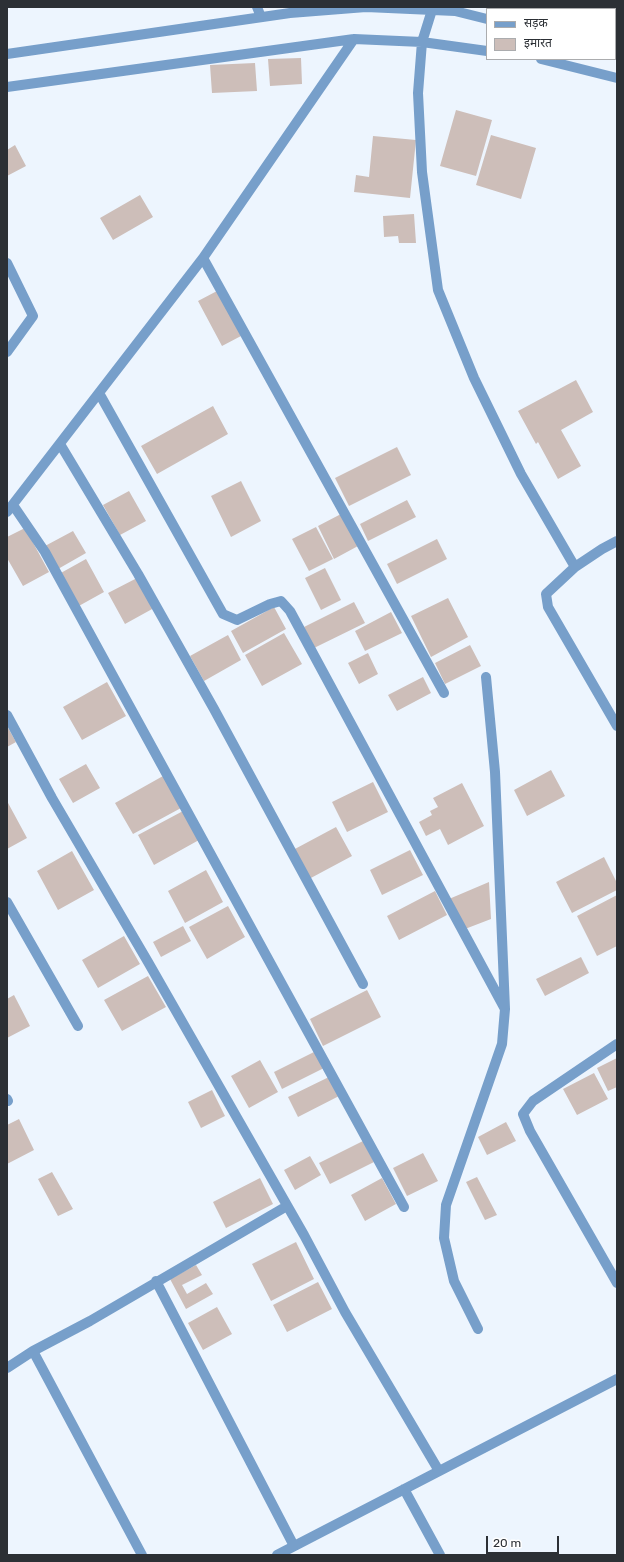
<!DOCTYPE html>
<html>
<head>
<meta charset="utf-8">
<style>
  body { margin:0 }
  #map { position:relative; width:624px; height:1562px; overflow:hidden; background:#edf5fe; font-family:Rubik,"Noto Sans Devanagari",sans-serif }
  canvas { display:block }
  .frame { position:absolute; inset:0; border:8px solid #2c3035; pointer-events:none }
  .legend { position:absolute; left:486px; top:8px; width:130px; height:52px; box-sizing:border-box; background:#fff; border:1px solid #abacae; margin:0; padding:5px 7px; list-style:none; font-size:12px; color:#2c3035 }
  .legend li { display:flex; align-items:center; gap:8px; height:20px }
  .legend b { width:20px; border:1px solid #abacae }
  .scale { position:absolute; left:486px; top:1536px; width:73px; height:18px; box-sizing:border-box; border:2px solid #2c3035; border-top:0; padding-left:5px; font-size:12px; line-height:14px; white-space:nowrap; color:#2c3035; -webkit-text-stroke:3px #fff; paint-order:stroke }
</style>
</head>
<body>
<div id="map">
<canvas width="624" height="1562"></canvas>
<div class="frame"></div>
<ul class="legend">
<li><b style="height:5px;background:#779fca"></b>सड़क</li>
<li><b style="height:11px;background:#cdbeb9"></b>इमारत</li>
</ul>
<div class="scale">20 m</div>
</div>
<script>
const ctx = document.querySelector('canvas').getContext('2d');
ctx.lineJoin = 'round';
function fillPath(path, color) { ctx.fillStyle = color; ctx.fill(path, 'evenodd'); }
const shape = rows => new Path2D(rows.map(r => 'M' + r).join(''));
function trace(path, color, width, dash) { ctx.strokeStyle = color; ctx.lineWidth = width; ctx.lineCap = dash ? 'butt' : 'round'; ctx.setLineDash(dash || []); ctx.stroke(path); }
fillPath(shape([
  [301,58,302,84,270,86,268,59],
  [255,63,257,91,212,93,210,65],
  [456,110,492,120,476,176,440,166],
  [491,135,536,148,521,199,476,185],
  [373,136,416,140,410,198,354,192,356,175,369,177],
  [15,145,26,166,7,176,7,150],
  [140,195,153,217,113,240,100,218],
  [414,214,416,243,399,243,398,236,384,237,383,216],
  [217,291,241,336,222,346,198,301],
  [576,380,593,412,561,430,581,466,558,479,538,442,536,444,518,411],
  [213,406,228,434,157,474,141,446],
  [397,447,411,475,349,506,335,478],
  [241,481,261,521,231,537,211,496],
  [129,491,146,521,120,535,103,505],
  [407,500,416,517,368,541,360,524],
  [341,514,358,546,334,559,318,526],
  [316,527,333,559,309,571,292,539],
  [25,528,49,572,23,586,7,558,7,537],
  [73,531,86,553,58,569,45,546],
  [437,539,447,559,397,584,387,564],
  [86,559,104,592,77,607,59,574],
  [325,568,341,600,321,610,305,578],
  [137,578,154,608,125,624,108,593],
  [448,598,468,637,431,657,411,616],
  [354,602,365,623,314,648,304,627],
  [274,607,286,629,243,653,231,631],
  [391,612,402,633,365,651,355,631],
  [284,633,302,664,262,686,245,655],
  [228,635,241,660,204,681,190,656],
  [470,645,481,666,445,684,435,663],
  [368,653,378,674,359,684,348,663],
  [423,677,431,693,397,711,388,695],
  [107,682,126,716,82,740,63,707],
  [7,726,16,742,7,747],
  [86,764,100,788,73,803,59,779],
  [551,770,565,796,527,816,514,790],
  [163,776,181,808,133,834,115,803],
  [373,782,388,812,347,832,332,802],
  [462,783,484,826,448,845,440,829,426,836,419,822,432,815,430,811,438,807,433,798],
  [7,801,27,838,7,849],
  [183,811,199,840,154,865,138,835],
  [336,827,352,856,309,879,293,850],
  [410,850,423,875,382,895,370,870],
  [72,851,94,890,58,910,37,871],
  [604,857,617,883,617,890,572,913,556,882],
  [206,870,223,902,185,923,168,891],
  [489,882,491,919,465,929,449,899],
  [435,891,447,915,399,940,387,916],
  [617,895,617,946,597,956,577,916],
  [228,906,245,937,207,959,189,927],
  [183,926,191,941,161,957,153,942],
  [124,936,140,964,98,988,82,960],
  [581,957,589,973,545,996,536,979],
  [148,976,166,1007,122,1031,104,1000],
  [367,990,381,1017,323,1046,310,1019],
  [14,995,30,1026,7,1038,7,999],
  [316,1051,324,1068,282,1089,274,1072],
  [617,1058,617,1087,608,1091,597,1068],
  [260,1060,278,1092,249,1108,231,1076],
  [594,1073,608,1099,577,1115,563,1089],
  [331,1076,341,1095,298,1117,288,1097],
  [212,1090,225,1116,201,1128,188,1102],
  [19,1119,34,1150,7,1164,7,1125],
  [506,1122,516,1141,487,1155,478,1137],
  [363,1141,374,1162,330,1184,319,1163],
  [423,1153,438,1181,407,1196,393,1168],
  [310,1156,321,1175,295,1190,284,1170],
  [52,1172,73,1209,58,1216,38,1179],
  [477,1177,497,1215,485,1220,466,1182],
  [260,1178,273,1204,226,1228,213,1202],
  [382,1178,396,1204,365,1221,351,1195],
  [296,1242,314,1279,271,1301,252,1264],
  [196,1265,202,1275,182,1285,187,1294,206,1283,213,1294,186,1309,170,1279],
  [318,1282,332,1309,287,1332,273,1305],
  [217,1307,232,1334,203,1350,188,1323]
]), '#cdbeb9');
trace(shape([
  [257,7,261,17],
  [432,10,422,42,418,93,422,172,438,290,474,378,521,474,575,567],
  [615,51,617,51],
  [7,54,290,13,366,7,455,11,487,19],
  [541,59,617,78],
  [7,87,354,39,422,42,487,51],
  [203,258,444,693],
  [7,263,33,316,7,352],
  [99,393,223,614,237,620,270,604,281,601,290,611,505,1009],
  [60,444,138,574,214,709,363,984],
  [13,505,45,552,404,1207],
  [7,512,203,258,354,39],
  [617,541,602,549,575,567,546,594,548,607,617,726],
  [7,715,52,798,148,962,304,1235,345,1312,439,1471],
  [7,902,78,1026],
  [617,1044,533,1101,523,1114,530,1131,617,1283],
  [7,1099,8,1101],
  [156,1281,294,1546],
  [478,1329,454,1281,444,1238,446,1205,502,1044,505,1009,495,772,486,677],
  [33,1351,142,1555],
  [7,1368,33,1351,90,1321,287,1206],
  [404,1489,440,1555],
  [277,1555,617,1379]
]), '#779fca', 10);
</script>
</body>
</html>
